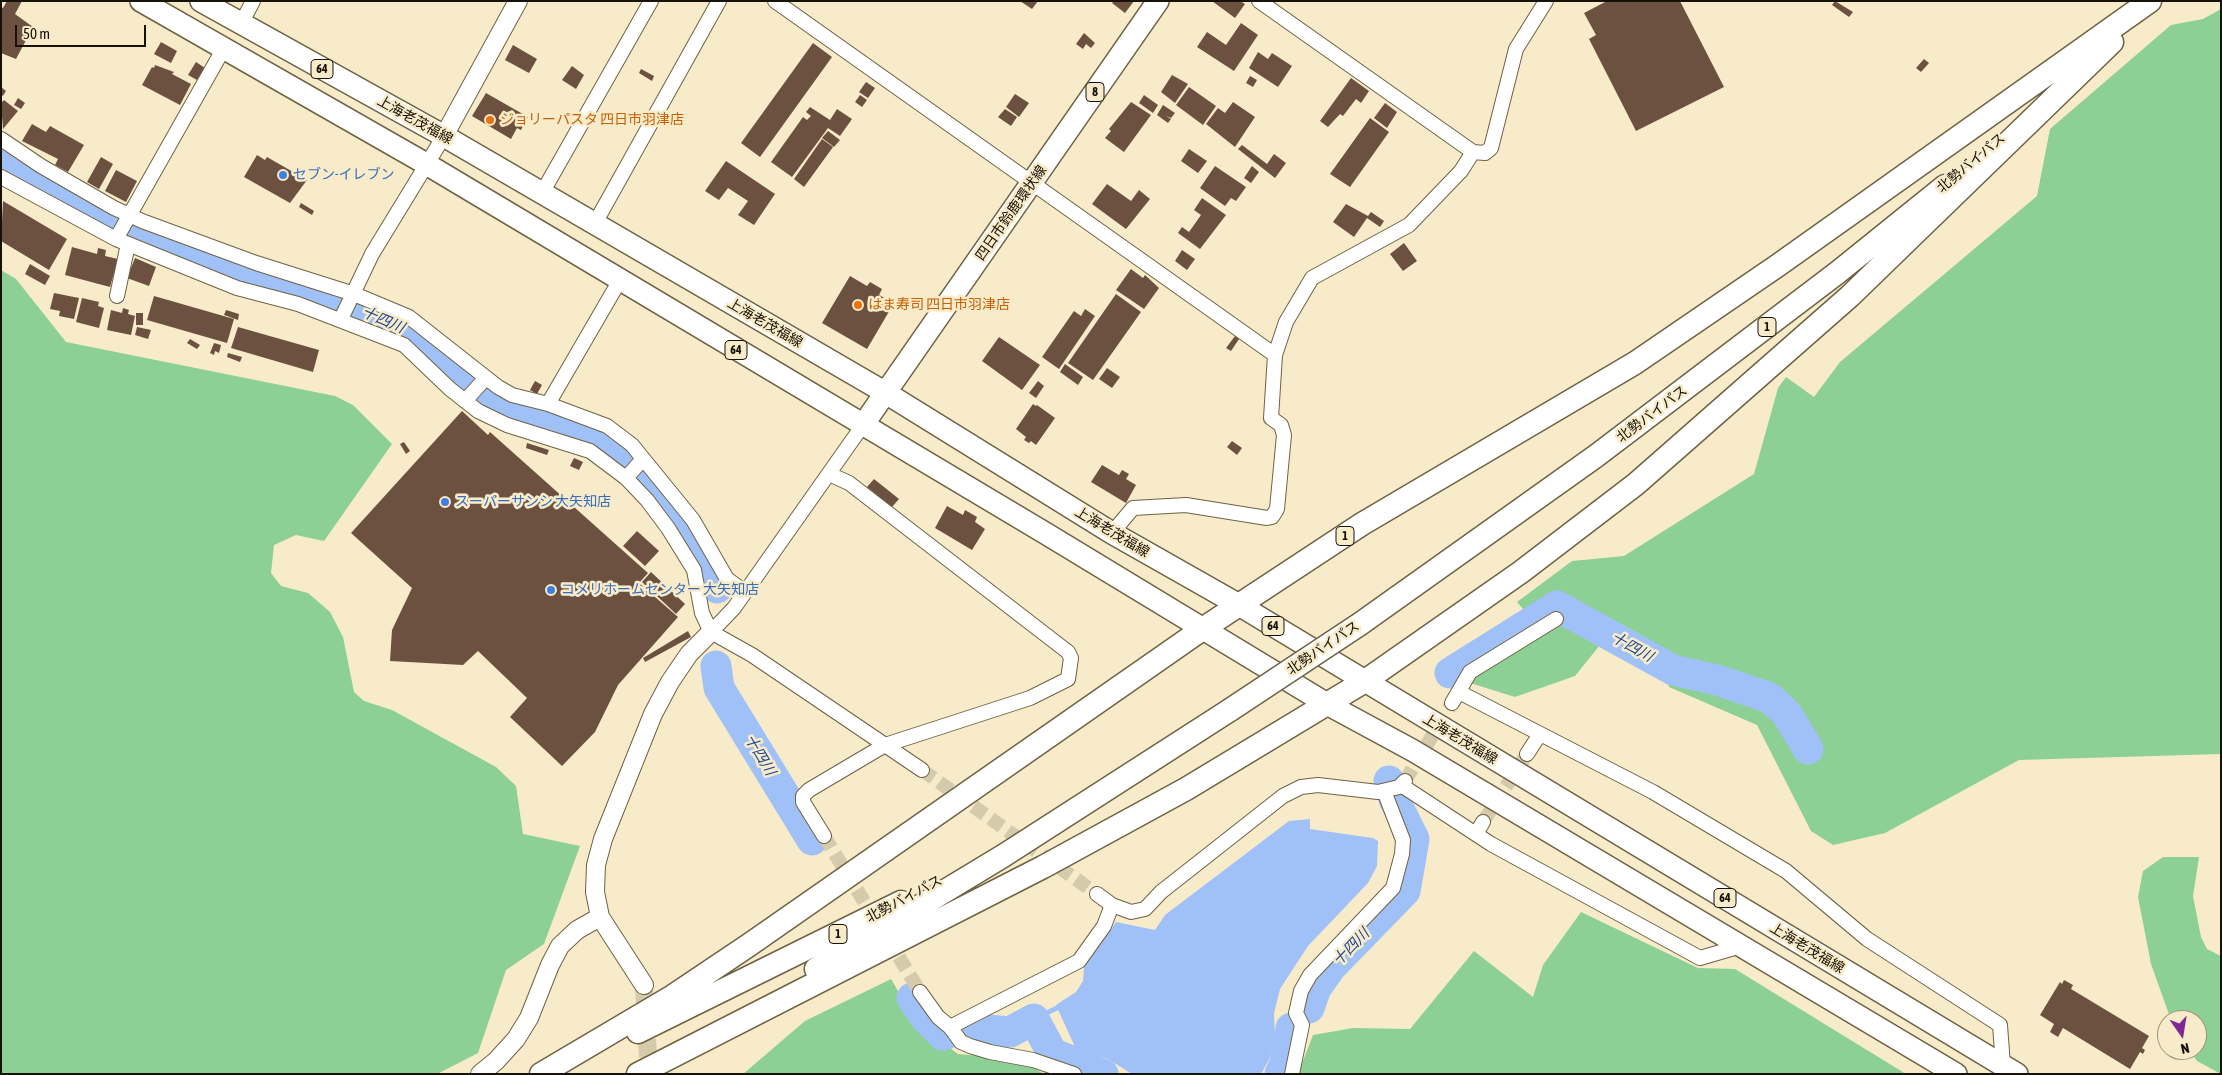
<!DOCTYPE html>
<html>
<head>
<meta charset="utf-8">
<style>
  body { margin:0 }
  #map { position:relative; width:2222px; height:1075px; overflow:hidden; background:#f8ebc9; font-family:"Asap Condensed",sans-serif }
  canvas { display:block }
  .frame { position:absolute; inset:0; border:2px solid #171207; pointer-events:none }
  .north { position:absolute; left:2157px; top:1010px; width:50px; height:50px; box-sizing:border-box; background:#f8ebc9; border:1px solid #9e947b; border-radius:50%; rotate:167deg; font-size:14px; font-weight:700; line-height:20px; text-align:center; color:#171207 }
  .north::after { content:''; display:block; margin:auto; width:18px; height:22px; background:#812794; clip-path:polygon(50% 0,100% 100%,50% 72%,0 100%) }
  .scale { position:absolute; left:15px; top:25px; width:131px; height:22px; box-sizing:border-box; border:2px solid #171207; border-top:0; padding-left:6px; font-size:15px; line-height:18px; white-space:nowrap; color:#171207; -webkit-text-stroke:4px #f8ebc9; paint-order:stroke }
</style>
</head>
<body>
<div id="map">
<canvas width="2222" height="1075"></canvas>
<div class="frame"></div>
<div class="north">N</div>
<div class="scale">50 m</div>
</div>
<script>
const ctx = document.querySelector('canvas').getContext('2d');
ctx.lineJoin = 'round';
function fillPath(path, color) { ctx.fillStyle = color; ctx.fill(path, 'evenodd'); }
const shape = rows => new Path2D(rows.map(r => 'M' + r).join(''));
function trace(path, color, width, dash) { ctx.strokeStyle = color; ctx.lineWidth = width; ctx.lineCap = dash ? 'butt' : 'round'; ctx.setLineDash(dash || []); ctx.stroke(path); }
function write(font, color, halo, rows, align = 'center') {
  ctx.font = font + ' "Asap Condensed","Noto Sans JP",sans-serif'; ctx.lineWidth = 5; ctx.setLineDash([]); ctx.textBaseline = 'middle'; ctx.strokeStyle = halo; ctx.fillStyle = color; for (const [text, x, y, turn = 0] of rows) {
    ctx.save(); ctx.translate(x, y); ctx.rotate((+turn || 0) * Math.PI / 180); ctx.textAlign = isNaN(turn) ? turn : align; if (halo) ctx.strokeText(text, 0, 0); ctx.fillText(text, 0, 0); ctx.restore();
  }
}
fillPath(shape([
  [2221,9,2221,754,2019,760,1885,833,1833,845,1811,831,1757,725,1669,687,1666,674,1626,643,1600,645,1575,676,1515,697,1454,678,1528,615,1517,602,1572,561,1624,556,1754,474,1778,388,1786,377,1814,397,1840,362,2037,196,2050,129,2171,25,2203,19],
  [1,270,16,279,66,342,335,396,353,405,392,444,324,541,296,535,274,545,271,573,281,586,308,593,330,612,343,637,354,692,364,701,392,710,496,767,516,786,523,834,580,846,544,944,506,970,478,1053,437,1074,1,1074],
  [2163,857,2199,857,2193,896,2201,937,2207,949,2221,956,2221,1074,2197,1061,2189,1050,2197,1050,2197,1020,2171,1020,2151,964,2138,897,2143,871],
  [1581,912,1698,968,1735,969,1906,1074,1298,1074,1313,1035,1353,1028,1410,1029,1474,951,1533,997,1543,965],
  [891,979,916,1022,958,1054,1001,1058,1030,1066,1044,1074,743,1074,805,1021]
]), '#8cd095');
fillPath(shape([
  [1310,819,1310,829,1373,838,1378,841,1377,866,1368,883,1308,946,1280,989,1274,1013,1275,1039,1270,1058,1261,1074,1132,1074,1108,1059,1075,1047,1056,1005,1076,992,1083,981,1084,967,1116,922,1155,930,1165,915,1289,821]
]), '#a0c0f8');
trace(shape([
  [1034,1019,1057,1008]
]), '#a0c0f8', 5);
trace(shape([
  [1,160,132,230,240,271,337,301,399,325,412,332,439,361,489,400,501,406,595,436,618,452,658,491,692,539,717,588],
  [716,666,719,688,812,840],
  [1450,673,1557,606,1673,670,1717,680,1770,698,1787,714,1808,749],
  [912,998,926,1018,943,1035,946,1034],
  [1309,1008,1316,988,1331,967,1405,891,1414,839,1394,799,1389,781],
  [963,1032,977,1029,1010,1032,1034,1019,1052,1053,1103,1074],
  [1280,1074,1285,1064,1291,1028]
]), '#a0c0f8', 31);
fillPath(shape([
  [7,1,22,1,15,14,33,27,16,59,1,53,1,7,3,8],
  [1020,1,1038,1,1032,9],
  [1114,1,1134,1,1125,13,1112,3],
  [1212,1,1240,1,1245,4,1235,18],
  [1607,1,1680,1,1724,87,1636,131,1589,39,1596,35,1584,13],
  [1835,1,1853,12,1849,17,1832,5],
  [1241,23,1258,35,1234,71,1197,47,1207,32,1226,45],
  [1084,33,1095,43,1091,48,1086,44,1083,49,1076,44],
  [161,42,177,51,171,63,154,54],
  [813,43,832,57,760,157,741,143],
  [513,45,537,59,529,73,505,60],
  [1258,52,1268,59,1272,53,1292,66,1278,87,1249,68],
  [1924,59,1929,63,1921,72,1916,68],
  [196,62,205,68,197,80,188,75],
  [155,65,174,72,172,74,191,84,180,105,142,85,152,67,154,68],
  [572,66,584,75,576,89,562,80],
  [641,69,654,76,652,81,639,73],
  [1172,75,1188,84,1175,103,1161,92],
  [1250,76,1257,80,1253,87,1246,83],
  [1351,78,1369,91,1361,103,1356,99,1343,116,1340,114,1328,127,1320,121],
  [866,82,875,88,868,98,859,92],
  [1,87,6,91,3,96,1,94],
  [1189,87,1216,106,1203,125,1176,105],
  [486,93,528,117,521,130,517,128,511,139,472,116],
  [1015,94,1029,103,1019,117,1006,107],
  [860,95,867,100,862,107,855,102],
  [1144,95,1158,105,1153,113,1139,103],
  [18,98,25,103,21,109,14,105],
  [4,100,18,111,3,129,1,103],
  [1131,102,1151,115,1124,152,1105,138,1111,131,1109,129],
  [1233,102,1255,117,1235,147,1206,124,1218,108,1225,113],
  [1385,103,1397,112,1387,128,1374,118],
  [1163,105,1175,113,1171,118,1166,116,1171,119,1168,123,1157,115],
  [810,107,830,120,837,109,852,119,840,136,828,128,792,177,771,162,803,117,807,120,811,116,806,112],
  [1005,109,1017,117,1011,126,998,117],
  [1370,118,1389,132,1350,187,1330,174],
  [32,124,46,132,50,126,84,145,68,172,55,165,58,159,22,141],
  [828,131,840,140,834,147,822,138],
  [822,139,833,147,804,187,794,179],
  [1242,145,1267,164,1274,154,1286,163,1275,178,1238,149],
  [1189,149,1207,161,1198,173,1181,161],
  [257,155,265,160,267,157,307,180,290,203,244,177],
  [101,157,113,164,99,189,87,182],
  [726,161,775,194,754,225,738,215,748,201,728,188,719,200,705,191],
  [1215,166,1246,187,1236,201,1231,198,1225,206,1200,188],
  [1252,166,1259,172,1251,183,1244,178],
  [116,170,137,181,126,202,105,191],
  [1107,184,1131,201,1139,190,1150,199,1126,229,1092,204],
  [1202,198,1226,215,1200,249,1178,233,1182,227,1189,232,1201,215,1194,210],
  [3,201,67,239,49,270,1,241],
  [301,203,314,211,312,215,299,207],
  [1346,204,1368,216,1371,212,1384,221,1380,227,1367,218,1354,237,1333,222],
  [1404,243,1417,261,1403,271,1390,254],
  [72,247,97,254,98,248,106,250,105,256,118,259,110,287,65,275],
  [1182,250,1195,259,1187,270,1175,261],
  [135,258,156,267,149,286,127,278],
  [30,264,50,276,45,285,25,274],
  [1131,269,1143,278,1145,275,1159,288,1144,309,1116,290],
  [850,276,867,286,870,282,882,289,879,295,894,303,867,349,822,323],
  [54,293,79,298,74,319,59,316,60,311,50,309],
  [1116,294,1141,312,1093,380,1068,363],
  [154,296,234,319,227,343,147,320],
  [82,298,99,302,98,306,104,308,99,328,76,322],
  [123,308,129,310,128,314,135,316,131,335,107,330,111,310,122,313],
  [1085,309,1095,316,1059,369,1042,357,1074,311,1081,316],
  [226,310,239,314,238,320,224,315],
  [136,313,143,313,143,325,136,325],
  [137,327,151,330,148,339,135,335],
  [238,327,319,350,313,372,231,348],
  [1235,336,1239,339,1231,351,1226,348],
  [999,337,1040,365,1022,390,982,361],
  [190,339,200,345,197,349,187,343],
  [214,343,221,345,219,353,215,351,214,355,210,353],
  [228,353,242,357,240,362,227,357],
  [1065,364,1083,377,1078,385,1060,372],
  [1107,368,1120,377,1112,388,1099,379],
  [535,381,542,385,537,394,530,390],
  [1038,381,1044,386,1036,398,1029,393],
  [1033,404,1036,406,1037,405,1055,418,1036,445,1031,441,1029,443,1024,440,1026,437,1016,429],
  [462,411,488,435,490,432,648,573,639,583,678,617,618,685,595,732,562,766,510,717,527,698,478,651,463,665,390,661,392,630,412,588,351,533],
  [1232,441,1242,448,1237,455,1227,447],
  [404,442,410,451,406,454,400,444],
  [527,443,549,450,547,455,526,448],
  [574,458,583,462,579,470,570,466],
  [1102,465,1119,475,1122,470,1129,474,1126,479,1136,485,1126,503,1091,482],
  [874,479,899,499,892,507,867,487],
  [947,506,963,515,965,510,977,517,975,522,985,529,972,550,935,528],
  [637,531,659,551,645,566,623,546],
  [651,572,685,604,676,614,642,582],
  [688,631,691,637,645,662,643,658],
  [2064,980,2073,985,2071,989,2149,1036,2142,1048,2145,1050,2143,1054,2140,1052,2130,1069,2063,1028,2058,1037,2050,1032,2054,1024,2040,1015,2060,982,2062,984]
]), '#6d5140');
trace(shape([
  [922,770,1097,894],
  [1405,781,1452,703],
  [1483,822,1527,754],
  [824,836,876,921],
  [888,939,920,992]
]), '#d6caac', 14, [14, 7]);
trace(shape([
  [644,985,649,1074]
]), '#d6caac', 18, [18, 9]);
const minor = shape([
  [775,1,1275,355],
  [1259,1,1473,152,1485,153,1491,148,1516,49,1546,1],
  [241,24,253,1],
  [1,139,41,166,114,208,142,221,256,263,354,294,409,317,498,387,512,395,548,404],
  [1,177,116,239,148,252,237,288,298,304,404,345,450,389,478,411,507,425,590,451,626,478,647,500,668,528,694,570,702,613,711,632,752,655,922,770],
  [542,193,651,1],
  [594,225,719,1],
  [116,239,224,48],
  [620,280,548,404,607,426,632,445,693,520,727,579,745,592],
  [117,296,128,244],
  [341,319,372,254,444,136],
  [465,401,483,381],
  [626,478,643,459],
  [1112,533,1133,508,1186,505,1267,518,1272,517,1277,509,1284,435,1281,425,1271,418,1275,355,1286,322,1312,278,1409,225,1461,171,1473,152],
  [711,632,734,608,863,425],
  [1459,692,1653,792,1786,871,1867,939,2000,1025,2003,1065],
  [1452,703,1470,672,1556,619],
  [1527,754,1540,734],
  [1401,785,1491,844,1700,958,1741,946],
  [1476,834,1483,822],
  [824,836,803,802,803,796,809,790,885,745,1030,698,1068,679,1071,658,1068,652,849,483,829,474],
  [1097,894,1112,905,1131,912,1145,909,1161,892,1283,796,1301,787,1318,785,1378,792,1399,787,1405,781],
  [920,992,938,1017,950,1027],
  [1074,1074,1033,1060,990,1052,970,1046,961,1042,950,1027,1079,961,1104,926,1112,905],
  [1292,1074,1302,1025,1296,1013,1301,991,1310,975,1393,888,1402,854,1403,840,1384,791]
]);
const tertiary = shape([
  [444,136,518,1],
  [644,985,600,917,595,892,596,865,603,839,653,714,670,682,689,654,711,632],
  [480,1074,496,1061,516,1039,529,1018,550,965,560,946,577,930,600,917]
]);
const primary = shape([
  [141,1,428,165,1045,533,1327,704,1412,750,1956,1074],
  [201,1,444,136,886,393,1112,533,1239,605,2017,1074],
  [863,425,1158,1]
]);
const trunk = shape([
  [1360,624,1596,456,1837,273,1945,186],
  [816,969,1003,856,1230,710],
  [638,1032,901,902],
  [541,1074,673,996,749,945,1204,628,1362,524,1635,363,1777,266,2150,1],
  [638,1074,1043,867,1186,789,1365,681,1521,572,1636,484,1850,296,2112,42]
]);
trace(minor, '#6e6244', 16);
trace(tertiary, '#6e6244', 20);
trace(primary, '#6e6244', 24);
trace(trunk, '#6e6244', 25);
trace(minor, '#fff', 14);
trace(tertiary, '#fff', 18);
trace(primary, '#fff', 21);
trace(trunk, '#fff', 22);
const trunkBridge = shape([
  [1230,710,1360,624]
]);
trace(trunkBridge, '#6e6244', 25, []);
trace(trunkBridge, '#fff', 22);
for (const [x, y, r, color] of [
  [490,120,5,"#e8710a"],
  [283,175,5,"#3f7fe0"],
  [858,305,5,"#e8710a"],
  [445,502,5,"#3f7fe0"],
  [551,590,5,"#3f7fe0"]
]) { const dot = new Path2D(); dot.arc(x, y, r, 0, 2 * Math.PI); ctx.fillStyle = color; ctx.fill(dot); trace(dot, '#f8ebc9', 2); }
for (const [x, y, w] of [
  [322,69,22],
  [1095,92,18],
  [1767,327,18],
  [736,350,22],
  [1345,536,18],
  [1273,626,22],
  [1725,898,22],
  [838,934,18]
]) { const box = new Path2D(); box.roundRect(x - w / 2, y - 9.5, w, 19, 4); ctx.fillStyle = '#f8ebc9'; ctx.fill(box); trace(box, '#171207', 1); }
write('bold 12px', '#171207', null, [
  ["64",322,69],
  ["8",1095,92],
  ["1",1767,327],
  ["64",736,350],
  ["1",1345,536],
  ["64",1273,626],
  ["64",1725,898],
  ["1",838,934]
]);
write('14px', '#171207', '#f8ebc9', [
  ["上海老茂福線",415,120,29],
  ["北勢バイパス",1971,163,-40],
  ["四日市鈴鹿環状線",1011,213,-55],
  ["上海老茂福線",765,323,30],
  ["北勢バイパス",1652,414,-37],
  ["上海老茂福線",1112,532,31],
  ["北勢バイパス",1323,648,-34],
  ["上海老茂福線",1460,739,31],
  ["北勢バイパス",904,899,-28],
  ["上海老茂福線",1807,948,31]
]);
write('14px', '#c56008', '#f8ebc9', [
  ["ジョリーパスタ 四日市羽津店",500,120],
  ["はま寿司 四日市羽津店",868,305]
], 'left');
write('14px', '#366cbe', '#f8ebc9', [
  ["セブン-イレブン",293,175],
  ["スーパーサンシ 大矢知店",455,502],
  ["コメリホームセンター 大矢知店",561,590]
], 'left');
write('italic 15px', '#1e4999', '#f8ebc9', [
  ["十四川",383,320,23],
  ["十四川",1632,647,29],
  ["十四川",760,755,59],
  ["十四川",1351,947,-46]
]);
</script>
</body>
</html>
